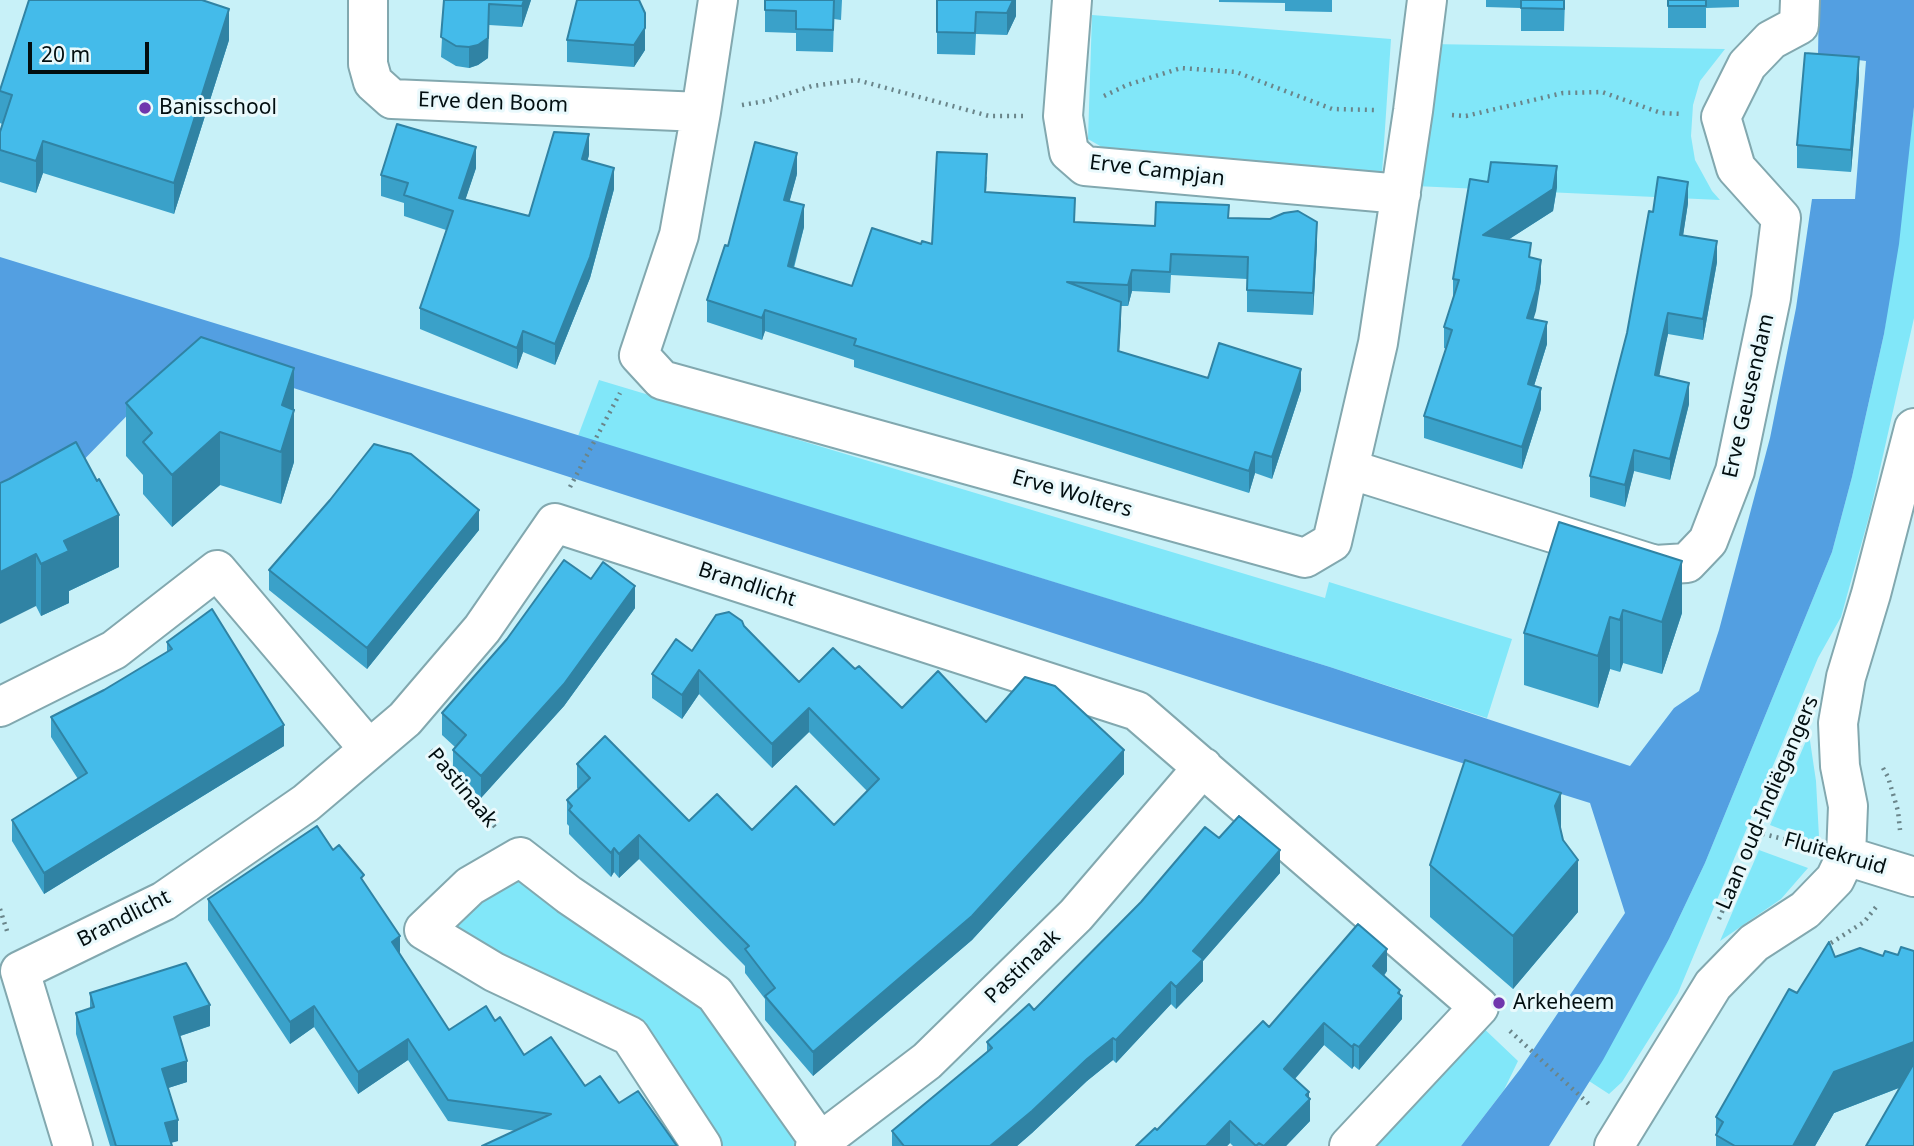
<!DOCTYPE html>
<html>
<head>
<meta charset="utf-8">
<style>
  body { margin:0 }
  #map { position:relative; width:1914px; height:1146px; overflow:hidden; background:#c8f1f8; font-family:"Noto Sans",sans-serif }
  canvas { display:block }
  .scale { position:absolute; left:28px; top:42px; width:121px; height:32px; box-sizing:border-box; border:4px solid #020e10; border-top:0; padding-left:9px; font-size:21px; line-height:24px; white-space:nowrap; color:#020e10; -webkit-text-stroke:5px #e9f9fc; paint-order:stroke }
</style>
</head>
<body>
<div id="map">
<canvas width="1914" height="1146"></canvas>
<div class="scale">20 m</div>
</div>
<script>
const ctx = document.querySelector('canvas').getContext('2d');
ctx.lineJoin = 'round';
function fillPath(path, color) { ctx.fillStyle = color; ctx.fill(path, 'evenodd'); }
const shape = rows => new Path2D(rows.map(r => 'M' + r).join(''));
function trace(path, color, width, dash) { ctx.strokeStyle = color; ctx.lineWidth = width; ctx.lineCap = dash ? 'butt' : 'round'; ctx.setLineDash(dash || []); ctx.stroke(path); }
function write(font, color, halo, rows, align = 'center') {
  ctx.font = font + ' "Noto Sans",sans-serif'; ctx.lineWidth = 6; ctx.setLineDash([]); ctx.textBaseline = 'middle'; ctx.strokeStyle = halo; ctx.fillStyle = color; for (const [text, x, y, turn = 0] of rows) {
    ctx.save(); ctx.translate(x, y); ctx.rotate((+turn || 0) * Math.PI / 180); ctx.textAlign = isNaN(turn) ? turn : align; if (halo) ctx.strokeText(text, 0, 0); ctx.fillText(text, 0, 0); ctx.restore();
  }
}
fillPath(shape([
  [1092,15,1391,39,1382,173,1107,150,1088,139],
  [1430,44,1725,49,1700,81,1693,105,1691,136,1695,160,1712,191,1720,200,1415,186],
  [1914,108,1914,318,1870,513,1841,617,1818,658,1678,993,1622,1082,1609,1094,1589,1081,1669,939,1705,863,1832,552,1852,477,1884,334],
  [599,380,1325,598,1329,582,1512,639,1487,718,1330,667,578,436],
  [1809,734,1816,781,1819,837,1817,843,1770,825],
  [1759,850,1808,868,1781,899,1720,941],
  [520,872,711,1006,812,1146,713,1146,630,1024,445,926],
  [1477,1022,1518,1061,1504,1090,1461,1146,1370,1146]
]), '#81e7f9');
fillPath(shape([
  [1819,0,1914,0,1914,107,1899,244,1884,334,1852,477,1832,552,1705,863,1669,939,1603,1060,1549,1146,1461,1146,1521,1068,1625,913,1590,803,1270,703,281,384,157,385,63,481,0,493,0,257,1330,667,1630,766,1674,708,1699,691,1719,630,1770,438,1796,308,1812,199,1855,199,1866,61,1818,55]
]), '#539fe1');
const minor = shape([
  [368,0,368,64,373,82,392,99,701,112],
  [718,0,701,112,679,235,639,355,662,380,1305,558,1332,542,1378,343,1413,111,1427,0],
  [1072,0,1063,116,1069,152,1085,166,1401,194],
  [1349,469,1655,565,1687,563,1708,541,1735,471,1771,298,1781,218,1736,168,1721,117,1747,65,1771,40,1799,25,1800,0],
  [0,707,114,650,217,570,368,748],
  [1846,856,1914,877],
  [73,1146,20,971,164,901,306,803,405,719,482,629,555,523,1137,711,1479,1007,1349,1146],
  [702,1146,630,1036,494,972,424,930,470,886,520,857,569,895,715,994,820,1142],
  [815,1146,927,1061,1076,915,1203,767],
  [1614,1146,1713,985,1754,943,1805,910,1835,879,1846,856,1848,806,1840,766,1838,723,1846,677,1871,594,1914,428]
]);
trace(minor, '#82a8af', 42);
trace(shape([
  [1104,96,1127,85,1181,68,1236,72,1332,109,1374,110],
  [742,105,766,101,812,86,857,80,989,116,1023,116],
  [1452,115,1466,116,1563,93,1602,92,1661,113,1682,114],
  [570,487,620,393],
  [431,750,495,827],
  [1883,768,1888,777,1898,811,1900,830],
  [1756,832,1806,845],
  [0,909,8,934],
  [1719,919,1798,733],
  [1831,943,1864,922,1876,907],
  [1510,1031,1591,1106]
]), '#6a858a', 4.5, [2, 5]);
trace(minor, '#fff', 38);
fillPath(shape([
  [444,0,531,0,522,27,489,25,488,58,478,65,469,68,456,66,441,57],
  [577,0,645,50,634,67,567,62,567,40],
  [765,0,842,0,841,20,834,19,833,52,796,51,796,33,765,32],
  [937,0,1016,0,1016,16,1007,35,976,34,975,55,937,54],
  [1219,0,1332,0,1332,12,1285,11,1285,3,1219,2],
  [1486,0,1565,0,1564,31,1521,31,1521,8,1486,7],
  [1668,0,1739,0,1739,7,1706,8,1706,28,1668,28],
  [229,40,174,214,43,173,36,193,0,182,0,132,2,124,0,123,0,90],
  [1859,79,1851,172,1797,168,1797,145],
  [589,155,587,161,614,189,590,278,555,365,523,352,517,369,420,329,420,308,446,230,404,216,404,203,381,196,381,175,476,168,465,200,529,216],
  [797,174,789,202,804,227,794,268,852,286,921,244,932,244,987,176,986,192,1075,222,1155,226,1229,218,1317,243,1313,315,1247,312,1247,279,1171,275,1170,293,1132,291,1128,306,1121,306,1119,351,1208,378,1301,390,1272,479,1255,473,1249,493,854,367,854,360,765,331,762,340,707,322,707,300,728,246],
  [1488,182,1557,187,1553,211,1509,239,1531,258,1541,281,1533,319,1547,344,1534,386,1541,409,1522,469,1424,438,1424,416,1446,349,1444,348,1444,327,1453,300,1453,279],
  [1688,203,1683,235,1717,262,1703,340,1668,334,1661,364,1659,376,1689,404,1670,480,1634,471,1625,507,1590,497,1590,476,1627,333,1653,212],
  [294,368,294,462,281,504,220,485,172,527,143,494,143,475,126,456,126,403],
  [0,483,119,567,69,591,69,603,41,616,36,606],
  [1559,522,1682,613,1662,674,1623,663,1620,672,1610,669,1598,708,1524,685,1524,633],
  [479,530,367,669,269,590,269,570],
  [591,579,635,608,564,706,481,798,453,772,453,750,455,747,442,735,442,713],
  [744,626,799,682,855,669,902,708,986,722,1124,774,972,940,813,1076,765,1020,765,999,745,973,745,966,639,859,619,878,614,872,611,877,569,834,569,826,567,824,567,800,578,789,577,788,577,764,689,821,752,830,834,825,867,791,809,732,772,768,699,694,682,719,652,698,652,674,692,651],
  [167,642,284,746,44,894,12,841,12,820,78,779,51,737,51,717,104,690,167,652],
  [1561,830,1578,912,1513,989,1430,917,1430,865],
  [1219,838,1280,873,1203,961,1203,981,1176,1009,1171,1004,1116,1063,1113,1060,1087,1081,1032,1133,1017,1146,892,1146,892,1131,987,1053,987,1042,1034,1010],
  [333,850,364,882,400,955,449,1030,495,1021,524,1055,619,1103,677,1146,516,1131,448,1121,408,1060,358,1094,314,1027,290,1044,208,920,208,899],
  [1387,971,1384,976,1400,995,1402,1019,1359,1070,1354,1066,1352,1069,1324,1045,1295,1079,1309,1098,1310,1121,1286,1146,1233,1146,1230,1143,1227,1146,1136,1146,1157,1130,1269,1027],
  [90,993,210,1026,180,1036,187,1082,168,1088,178,1141,171,1143,172,1146,110,1146,76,1034,76,1013,90,1009],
  [1797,993,1899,1088,1834,1113,1815,1146,1716,1146,1716,1117]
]), '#3aa1c9');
fillPath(shape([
  [524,0,531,0,522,27,522,6],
  [1013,0,1016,0,1016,16,1007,35,1007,13],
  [489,4,488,58,478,65,469,68,469,47],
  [229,9,229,40,174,214,174,183],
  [645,28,645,50,634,67,634,45],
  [1859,57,1859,79,1851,172,1851,150],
  [589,134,589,155,582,180,582,159],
  [43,141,43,173,36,193,36,161],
  [476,147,476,168,459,219,459,198],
  [797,153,797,174,784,222,784,200],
  [1557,166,1557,187,1553,211,1483,256,1483,235],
  [614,168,614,189,590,278,555,365,555,344],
  [1688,182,1688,203,1680,256,1680,235],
  [804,205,804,227,788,287,788,266],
  [1317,222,1317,243,1313,315,1313,293],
  [1717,241,1717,262,1703,340,1703,319],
  [1541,260,1541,281,1536,311,1527,340,1527,318],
  [1132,270,1132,291,1128,306,1128,285],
  [1121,302,1121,323,1118,372,1118,351],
  [765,310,765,331,762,340,762,318],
  [1668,313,1668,334,1655,396,1655,375],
  [1547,322,1547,344,1528,405,1528,384],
  [523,331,523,352,517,369,517,348],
  [294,368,294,462,281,504,282,405],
  [1301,369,1301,390,1272,479,1272,457],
  [1689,383,1689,404,1670,480,1670,459],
  [1541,388,1541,409,1522,469,1522,447],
  [220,432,220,485,172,527,172,475],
  [1634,450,1634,471,1625,507,1625,485],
  [1255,452,1255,473,1249,493,1249,471],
  [479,510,479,530,367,669,367,648],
  [119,515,119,567,69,591,69,603,41,616,41,564,64,541],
  [36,554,36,606,0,624,0,572],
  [1682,561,1682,613,1662,674,1662,622],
  [635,586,635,608,564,706,481,798,481,776],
  [1623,610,1623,663,1620,672,1620,620],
  [1610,617,1610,669,1598,708,1598,656],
  [699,670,699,694,682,719,682,695],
  [809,708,809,732,772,768,772,744],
  [284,725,284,746,44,894,44,873],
  [1124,750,1124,774,972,940,813,1076,813,1052],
  [1561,793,1561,846,1555,806],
  [639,835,639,859,619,878,619,854],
  [614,848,614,872,611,877,611,853],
  [1280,850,1280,873,1203,961,1203,981,1176,1009,1176,987,1193,951],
  [1578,860,1578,912,1513,989,1513,936],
  [400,936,400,958,392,942],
  [1387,949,1387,971,1373,988,1373,966],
  [1171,982,1171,1004,1116,1063,1116,1040],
  [1400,990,1400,998,1402,996,1402,1019,1359,1070,1359,1047],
  [210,1005,210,1026,174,1038,174,1017],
  [314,1006,314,1027,290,1044,290,1022],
  [1324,1023,1324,1045,1284,1091,1284,1069],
  [1113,1038,1113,1060,1087,1081,1032,1133,1017,1146,990,1146,1087,1059],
  [408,1039,408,1060,358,1094,358,1072],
  [1914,1042,1914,1082,1834,1113,1815,1146,1793,1146,1834,1072],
  [1354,1044,1354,1066,1352,1069,1352,1047],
  [187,1061,187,1082,162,1090,162,1069],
  [1309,1092,1309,1100,1310,1099,1310,1121,1286,1146,1264,1146],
  [178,1120,178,1141,165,1144,165,1123],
  [1230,1121,1230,1143,1227,1146,1206,1146]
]), '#3083a4');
const building = shape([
  [29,0,202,0,229,9,174,183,43,141,36,161,0,150,0,132,12,95,0,91,0,90,29,0],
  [444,0,524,0,522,6,489,4,488,38,478,45,469,47,456,46,441,37,444,0],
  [577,0,639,0,645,13,645,28,634,45,567,40,577,0],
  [765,0,834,0,833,30,796,29,796,11,765,10,765,0],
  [937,0,1013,0,1007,13,976,12,975,33,937,32,937,0],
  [1521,0,1564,0,1564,9,1521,8,1521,0],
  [1668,0,1706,0,1706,6,1668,6,1668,0],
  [1805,53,1859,57,1851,150,1797,145,1805,53],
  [397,124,476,147,459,198,529,216,554,132,589,134,582,159,614,168,590,257,555,344,523,331,517,348,420,308,453,211,404,195,408,183,381,175,397,124],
  [755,142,797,153,784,200,804,205,788,266,852,286,872,228,921,244,922,241,932,244,937,152,987,154,985,192,1075,198,1074,222,1155,226,1156,202,1229,205,1228,218,1270,219,1284,213,1298,211,1317,222,1313,293,1247,290,1248,257,1171,254,1170,272,1132,270,1128,285,1067,282,1121,302,1118,351,1208,378,1219,343,1301,369,1272,457,1255,452,1249,471,854,345,856,339,765,310,762,318,707,300,725,245,728,246,755,142],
  [1491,162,1557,166,1553,189,1483,235,1531,243,1529,257,1541,260,1536,290,1527,318,1547,322,1528,384,1541,388,1522,447,1424,416,1452,330,1444,327,1459,280,1453,279,1470,179,1488,182,1491,162],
  [1658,177,1688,182,1680,235,1717,241,1703,319,1668,313,1661,343,1655,375,1689,383,1670,459,1634,450,1625,485,1590,476,1627,333,1649,211,1653,212,1658,177],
  [201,337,294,368,282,405,294,410,281,452,220,432,172,475,143,442,152,433,126,403,201,337],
  [76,442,97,481,99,479,119,515,64,541,69,551,41,564,36,554,0,572,0,483,9,479,76,442],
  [374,444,411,454,479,510,367,648,269,570,330,500,374,444],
  [1559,522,1682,561,1662,622,1623,610,1620,620,1610,617,1598,656,1524,633,1559,522],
  [564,560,591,579,603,562,635,586,564,684,481,776,453,750,466,735,442,713,507,639,564,560],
  [212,609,284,725,44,873,12,820,87,773,51,717,104,690,172,649,167,642,212,609],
  [729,612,742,621,744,626,799,682,833,648,855,669,859,666,902,708,938,671,986,722,1025,677,1055,686,1124,750,972,916,813,1052,765,996,775,988,745,949,749,946,639,835,619,854,614,848,611,853,569,810,572,806,567,800,590,778,577,764,605,736,689,821,717,794,752,830,796,786,834,825,879,779,809,708,772,744,699,670,682,695,652,674,676,639,692,651,716,615,729,612],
  [1465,760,1561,793,1555,806,1563,840,1578,860,1513,936,1430,865,1465,760],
  [1239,816,1280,850,1193,951,1203,959,1176,987,1171,982,1116,1040,1113,1038,1087,1059,1032,1111,990,1146,904,1146,892,1131,992,1048,987,1042,1029,1004,1034,1010,1141,902,1205,827,1219,838,1239,816],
  [317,826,333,850,339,845,364,875,361,878,400,936,392,942,449,1030,486,1006,495,1021,500,1017,524,1055,551,1037,585,1086,600,1076,619,1103,638,1091,677,1146,482,1146,551,1114,448,1100,408,1039,358,1072,314,1006,290,1022,208,899,317,826],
  [1358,924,1387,949,1373,966,1400,990,1398,993,1402,996,1359,1047,1354,1044,1352,1047,1324,1023,1284,1069,1309,1092,1306,1095,1310,1099,1264,1146,1259,1143,1256,1146,1230,1121,1206,1146,1136,1146,1155,1128,1157,1130,1263,1021,1269,1027,1358,924],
  [1829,942,1835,957,1860,948,1883,956,1885,951,1898,955,1901,947,1914,951,1914,1042,1834,1072,1793,1146,1735,1146,1716,1135,1723,1122,1716,1117,1789,989,1797,993,1829,942],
  [186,963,210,1005,174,1017,187,1061,162,1069,178,1120,165,1123,172,1146,116,1146,76,1013,94,1007,90,993,186,963],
  [1914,1063,1914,1146,1866,1146,1914,1063]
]);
fillPath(building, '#44bbea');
trace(building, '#3083a4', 2);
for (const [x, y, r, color] of [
  [145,108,7,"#6f36ad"],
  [1499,1003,7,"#6f36ad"]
]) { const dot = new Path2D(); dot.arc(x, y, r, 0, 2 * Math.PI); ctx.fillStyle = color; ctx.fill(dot); trace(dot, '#e9f9fc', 2.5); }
write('21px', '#020e10', '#e9f9fc', [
  ["Erve den Boom",493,103,2],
  ["Erve Campjan",1157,171,7],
  ["Erve Geusendam",1749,396,-77],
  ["Erve Wolters",1072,494,16],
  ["Brandlicht",747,585,18],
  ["Pastinaak",462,788,50],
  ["Laan oud-Indiëgangers",1768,803,-67],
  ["Fluitekruid",1835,854,16],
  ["Brandlicht",124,919,-27],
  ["Pastinaak",1023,967,-44]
]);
write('21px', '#020e10', '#e9f9fc', [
  ["Banisschool",159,108],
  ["Arkeheem",1513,1003]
], 'left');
</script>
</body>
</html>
